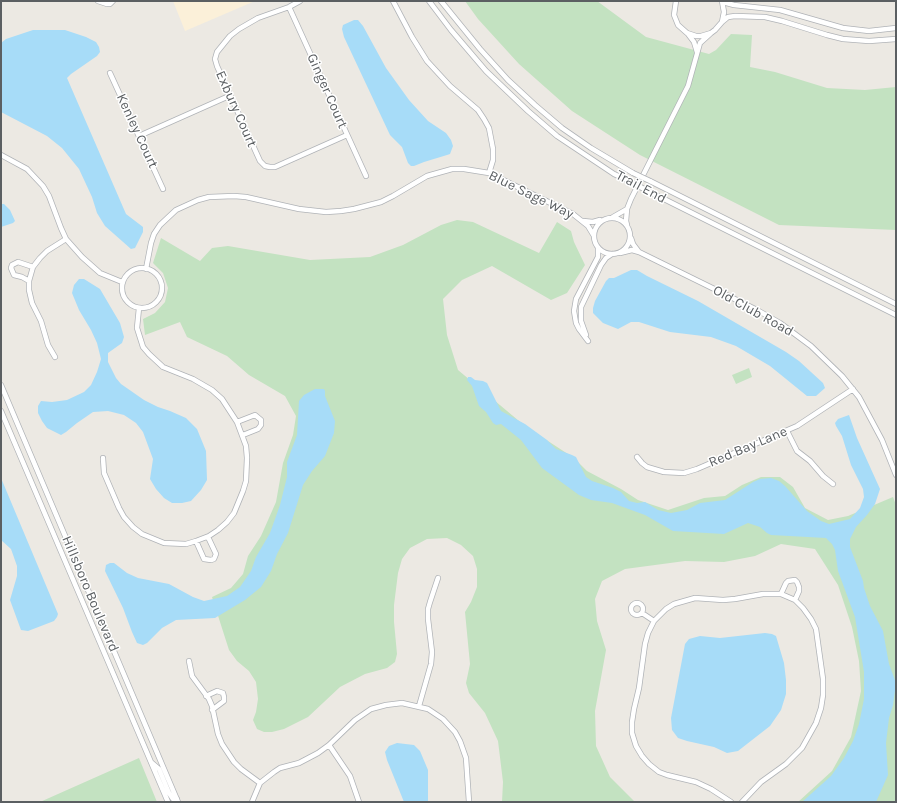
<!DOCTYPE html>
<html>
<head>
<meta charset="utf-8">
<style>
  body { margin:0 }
  #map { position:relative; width:897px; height:803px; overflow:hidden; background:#ece9e3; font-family:Karla,sans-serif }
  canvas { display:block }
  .frame { position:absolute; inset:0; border:2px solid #5b5f62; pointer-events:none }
</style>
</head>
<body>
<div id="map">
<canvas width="897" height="803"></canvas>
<div class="frame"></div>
</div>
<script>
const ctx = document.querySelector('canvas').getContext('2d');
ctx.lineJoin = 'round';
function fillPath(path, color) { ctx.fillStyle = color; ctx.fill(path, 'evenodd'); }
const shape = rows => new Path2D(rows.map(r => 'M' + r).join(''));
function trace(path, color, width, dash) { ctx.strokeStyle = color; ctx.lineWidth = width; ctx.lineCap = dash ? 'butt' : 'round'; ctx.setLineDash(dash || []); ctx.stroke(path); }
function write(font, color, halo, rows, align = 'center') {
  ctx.font = font + ' Karla,sans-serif'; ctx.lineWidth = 3; ctx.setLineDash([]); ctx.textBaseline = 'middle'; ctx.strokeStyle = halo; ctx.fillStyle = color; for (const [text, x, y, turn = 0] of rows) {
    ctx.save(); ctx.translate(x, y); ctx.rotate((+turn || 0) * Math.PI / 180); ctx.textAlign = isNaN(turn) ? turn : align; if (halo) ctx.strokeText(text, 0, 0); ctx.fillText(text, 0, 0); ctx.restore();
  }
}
fillPath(shape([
  [173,1,255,1,185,31]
]), '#fbf0d9');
fillPath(shape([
  [465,1,597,1,646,37,709,54,716,50,731,34,752,35,750,67,775,72,827,88,865,90,896,87,896,230,779,225,640,155,572,111,519,64,478,19],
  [457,220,473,222,539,253,557,222,571,231,574,242,585,265,567,293,551,300,492,266,462,280,443,299,447,335,458,370,525,426,574,458,587,471,621,489,638,500,668,510,704,498,725,496,742,485,761,477,780,477,793,487,805,508,828,520,848,516,893,497,896,505,896,802,798,802,832,771,851,737,861,691,859,661,852,627,838,585,815,549,781,544,755,556,724,562,685,561,625,569,602,581,595,599,597,621,606,650,595,711,596,746,610,777,635,802,502,802,503,782,498,741,485,713,469,693,466,683,470,664,465,612,471,602,477,587,477,569,473,556,461,545,447,538,427,539,410,548,402,559,398,573,394,605,394,622,397,654,395,662,387,668,365,674,340,687,308,717,284,729,272,732,264,732,257,729,253,720,256,712,258,699,256,682,249,671,237,661,229,650,212,597,231,588,243,574,248,556,261,536,276,502,283,463,293,435,296,416,285,396,249,375,227,356,187,337,180,322,145,335,143,319,155,313,165,302,168,288,163,273,153,263,161,238,200,261,212,248,228,246,310,260,370,257,403,245,441,225],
  [749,368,752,377,736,384,732,375],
  [139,758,157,802,40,802]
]), '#c3e2c1');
fillPath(shape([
  [354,20,358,20,363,26,386,68,409,100,428,121,446,133,451,140,453,146,450,154,447,155,424,162,414,166,411,166,408,163,402,147,390,135,344,37,342,29,343,25],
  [33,30,65,30,86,37,96,42,99,47,100,52,97,56,71,74,67,78,126,214,143,227,143,232,135,248,131,249,105,226,97,213,92,197,79,169,62,148,47,136,1,112,1,43,6,39],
  [1,204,4,204,10,210,15,221,13,223,1,227],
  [631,270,637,270,647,276,698,301,786,352,799,361,823,383,825,388,816,396,807,396,770,366,736,346,711,337,670,332,639,322,631,322,618,329,603,323,593,313,593,308,595,301,606,281,609,278,614,278],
  [79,279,84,279,100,289,120,323,124,337,122,343,108,353,108,362,116,378,121,384,144,400,158,407,170,411,186,418,197,429,206,451,207,480,201,490,191,501,182,503,172,503,164,498,156,489,150,479,153,459,143,432,136,423,124,415,108,411,93,412,77,423,66,432,61,435,47,428,42,421,38,413,38,406,41,401,52,402,67,400,84,392,91,385,97,372,101,359,97,343,91,330,79,310,72,293,74,285],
  [468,377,471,377,475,380,483,381,487,383,501,411,525,424,547,440,556,449,572,455,576,457,586,477,592,481,613,488,621,492,629,501,637,503,645,502,658,510,671,513,687,510,700,503,725,500,753,482,760,479,771,478,779,481,785,486,807,511,821,521,829,524,850,519,860,508,864,497,863,489,851,465,842,436,836,426,835,423,838,419,849,415,857,438,880,489,875,504,867,515,856,527,850,539,850,547,863,581,864,588,870,606,883,631,889,664,896,683,893,705,889,718,886,743,888,775,876,802,802,802,831,776,844,758,853,741,859,724,864,699,864,672,855,617,838,571,835,550,832,544,826,538,771,535,767,533,760,527,748,523,724,534,673,531,645,515,612,503,591,500,579,495,542,468,521,440,501,424,496,425,493,423,486,412,479,406,472,386,467,380],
  [315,389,324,389,325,391,325,396,335,421,334,433,325,456,312,471,303,485,288,533,277,554,271,571,261,587,245,600,215,618,176,620,162,628,147,643,143,645,137,643,132,632,123,608,105,571,106,565,110,563,114,563,127,573,138,578,169,584,193,597,204,601,227,596,240,587,251,571,256,557,270,533,280,505,287,477,287,462,297,435,299,401,304,395],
  [1,478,58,614,57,617,54,621,28,631,21,630,10,600,17,576,17,566,11,549,1,540],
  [765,633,772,634,776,636,784,663,786,680,786,694,781,710,770,726,738,751,727,753,714,747,687,741,678,738,672,730,671,718,685,644,689,639,700,636,720,638],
  [397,743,414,745,420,751,428,770,428,802,404,802,387,760,385,752,389,746]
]), '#a7dcf8');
const minor = shape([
  [98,1,107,4,110,4,113,1],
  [300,1,289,7,258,18,239,29,230,36,217,52,215,59,217,66,260,161,265,166,270,167,275,167,347,135],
  [393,1,412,37,427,61,450,86,478,110,484,119,489,128,493,149,493,160,489,173],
  [429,1,451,30,486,71,528,111,557,136,614,174,629,181],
  [441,1,480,49,508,80,535,105,562,128,591,148,633,173],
  [676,1,674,15,678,25,687,33,696,36,701,36,711,33,715,30,722,22,724,12,722,1],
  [723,2,734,5,780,10,843,28,869,31,896,28],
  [289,7,366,176],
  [722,22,728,17,735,16,765,17,782,21,827,35,843,39,869,41,896,39],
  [688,34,694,42,697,52],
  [110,73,163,189],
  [139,136,229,96],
  [1,155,27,169,43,186,49,196,61,228,66,239,82,257,100,273,122,282],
  [650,181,896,304],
  [646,190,896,315],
  [613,217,627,209],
  '594 236a18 18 0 1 1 36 0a18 18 0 1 1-36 0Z',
  [583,221,593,222,600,220],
  [627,225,626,221,627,209,631,199,688,86,700,43,711,33],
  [631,238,633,244,639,252],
  [620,253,632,250,639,252,757,310,780,323,811,346,842,376,859,397,882,440,896,475],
  '122 288a20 20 0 1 1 40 0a20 20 0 1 1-40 0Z',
  [146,269,151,243,154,234,160,225,176,210,198,200,209,197,234,196,246,197,299,209,326,212,341,211,354,209,381,202,393,196,427,176,452,169,464,169,489,173,573,214,588,226,594,236],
  [29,281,22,277,14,275,11,268,12,265,18,262,33,267],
  [586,335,581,321,581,307,601,265,606,258,612,254],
  [588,341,579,329,576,323,574,311,576,299,598,257,598,248],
  [55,357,48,345,41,321,32,303,29,290,29,281,33,267,40,258,47,251,66,239],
  [1,385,178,802],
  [1,411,168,802],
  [237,422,255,415,261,420,261,425,258,429,243,435],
  [787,431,797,451,810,461,823,476,833,484],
  [637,457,642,463,647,467,664,472,684,473,697,469,797,426,853,389],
  [103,458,104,473,119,508,124,517,133,527,142,534,164,543,186,544,196,541,209,536,218,530,227,522,234,513,243,491,246,481,247,458,246,446,237,422,222,399,212,390,193,379,163,367,149,354,143,347,137,328,139,308],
  [196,541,204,559,211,560,214,559,216,554,208,537],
  [781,594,786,583,788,581,795,580,797,582,799,587,799,591,795,600],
  '631 609a6 6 0 1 1 12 0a6 6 0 1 1-12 0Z',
  [642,613,654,621],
  [189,661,192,676,209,699,212,706,218,734,222,744,234,762,241,769,260,783],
  [206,696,217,691,223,693,224,697,224,701,212,710],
  [419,706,431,664,432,652,428,619,428,609,430,602,438,578],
  [329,745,350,776,359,802],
  [152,763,159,769,169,793,173,799,177,799],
  [252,802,260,783,274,772,280,768,299,763,318,753,329,745,355,720,371,709,386,705,402,703,428,709,443,719,455,732,460,741,466,758,469,802],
  [731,802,711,789,696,782,667,775,659,772,649,764,642,756,636,746,632,733,632,722,634,709,639,688,645,644,648,633,654,621,666,609,674,604,695,598,723,600,735,599,763,594,781,594,795,600,803,608,811,619,816,629,823,679,823,695,821,708,816,723,802,748,786,764,761,782,742,802]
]);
trace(minor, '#b0b3b7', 6);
trace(minor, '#fff', 4.5);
const minorBridge = shape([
  [633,173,650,181],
  [629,181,646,190]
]);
trace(minorBridge, '#b0b3b7', 6, []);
trace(minorBridge, '#fff', 4.5);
write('14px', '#5b5f62', '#fff', [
  ["Ginger Court",327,91,66],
  ["Exbury Court",236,109,66],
  ["Kenley Court",137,131,65],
  ["Trail End",641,187,28],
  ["Blue Sage Way",531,195,26],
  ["Old Club Road",753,311,29],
  ["Red Bay Lane",748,447,-23],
  ["Hillsboro Boulevard",90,594,67]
]);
</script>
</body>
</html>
